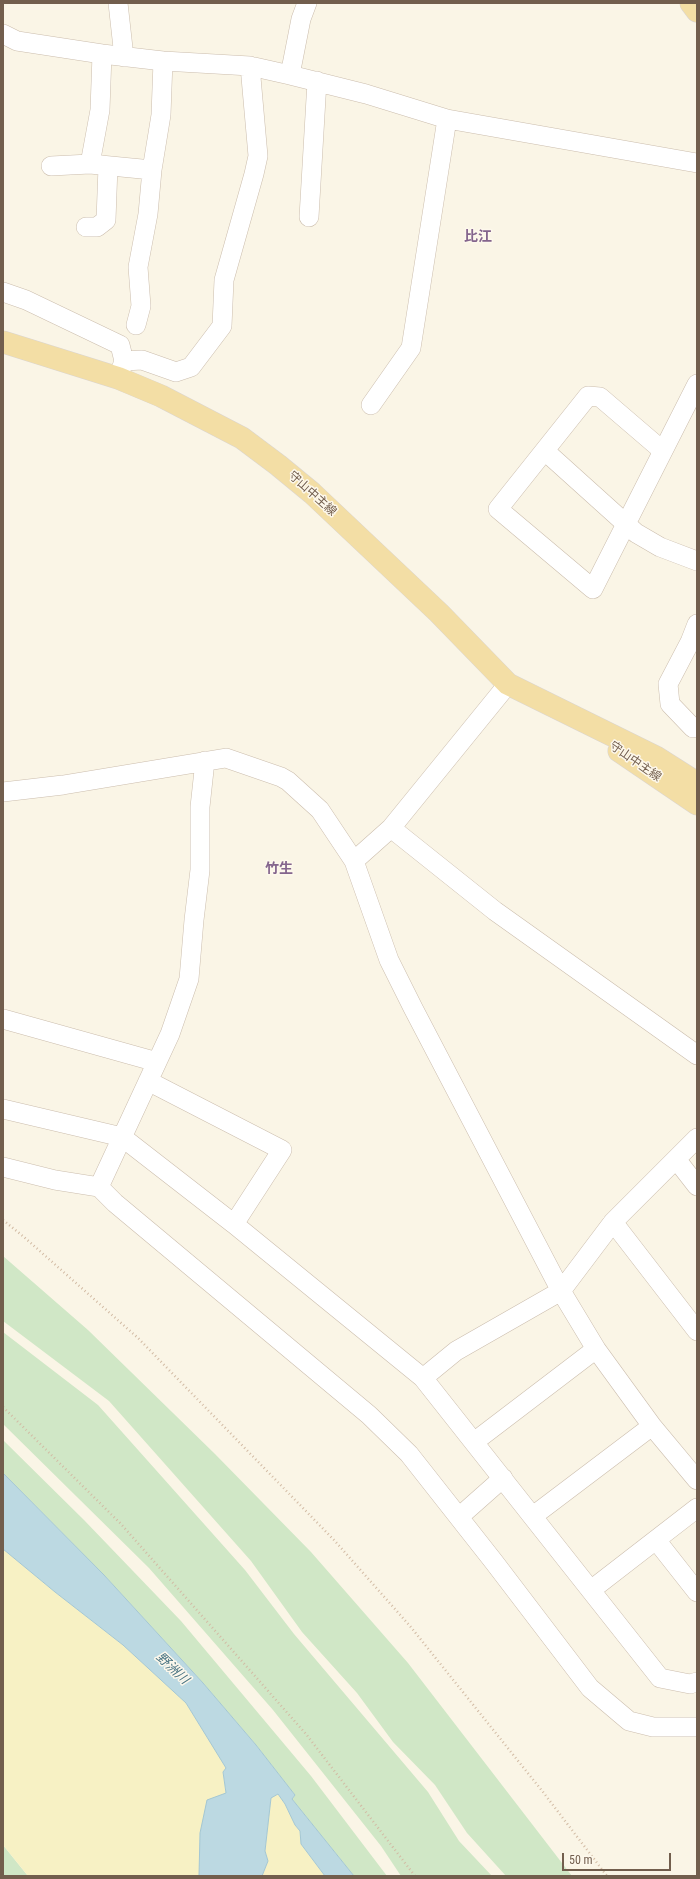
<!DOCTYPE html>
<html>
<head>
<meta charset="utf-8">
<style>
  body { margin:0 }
  #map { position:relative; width:700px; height:1879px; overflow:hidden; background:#faf5e6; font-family:"Roboto Condensed",sans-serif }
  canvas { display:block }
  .frame { position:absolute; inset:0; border:4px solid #725e4d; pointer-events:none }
  .scale { position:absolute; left:562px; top:1853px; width:109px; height:18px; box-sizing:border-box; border:2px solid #725e4d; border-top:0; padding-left:5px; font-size:12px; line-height:14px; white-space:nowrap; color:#725e4d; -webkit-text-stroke:3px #fdf8ec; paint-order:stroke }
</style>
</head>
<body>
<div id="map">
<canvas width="700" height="1879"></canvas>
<div class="frame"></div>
<div class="scale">50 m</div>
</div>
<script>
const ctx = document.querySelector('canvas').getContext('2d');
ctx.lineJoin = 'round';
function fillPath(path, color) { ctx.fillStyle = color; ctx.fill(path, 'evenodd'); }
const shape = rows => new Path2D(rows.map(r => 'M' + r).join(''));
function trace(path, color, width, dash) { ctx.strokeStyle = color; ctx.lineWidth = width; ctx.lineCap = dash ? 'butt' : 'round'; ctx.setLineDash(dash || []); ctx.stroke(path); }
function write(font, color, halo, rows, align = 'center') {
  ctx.font = font + ' "Roboto Condensed","Noto Sans JP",sans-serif'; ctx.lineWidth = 3; ctx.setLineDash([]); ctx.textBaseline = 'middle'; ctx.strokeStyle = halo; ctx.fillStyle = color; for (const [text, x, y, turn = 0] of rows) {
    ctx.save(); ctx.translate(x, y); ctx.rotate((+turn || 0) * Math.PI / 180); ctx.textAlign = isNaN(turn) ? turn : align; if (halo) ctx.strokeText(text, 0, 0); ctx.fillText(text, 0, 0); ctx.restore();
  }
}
fillPath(shape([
  [3,1256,88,1330,215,1454,311,1552,408,1663,572,1876,506,1876,467,1833,435,1785,393,1742,357,1693,302,1632,251,1561,109,1401,3,1321],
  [3,1332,98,1405,245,1570,294,1634,428,1792,459,1841,492,1876,401,1876,381,1846,273,1710,149,1568,3,1424],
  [3,1440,84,1520,181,1621,311,1776,387,1876,354,1876,292,1799,295,1795,256,1745,203,1683,104,1575,3,1473],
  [3,1845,28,1876,3,1876]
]), '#d0e7c6');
fillPath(shape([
  [3,1549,55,1592,123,1645,159,1678,186,1703,215,1749,226,1768,223,1772,226,1793,200,1833,199,1876,28,1876,3,1845],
  [278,1794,285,1804,295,1825,300,1831,301,1844,325,1876,262,1876,268,1861,265,1851,271,1797]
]), '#f7f1c4');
const water = shape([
  [3,1473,104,1575,203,1683,256,1745,295,1795,292,1799,354,1876,325,1876,301,1844,300,1831,295,1825,285,1804,278,1794,271,1798,265,1851,268,1861,262,1876,199,1876,200,1833,207,1800,226,1793,223,1772,226,1768,186,1703,123,1645,55,1592,3,1549,3,1473]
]);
fillPath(water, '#bcd9e2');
trace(water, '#a4c7d3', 1);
const minor = shape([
  [118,3,124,57],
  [3,34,17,41,102,54,163,61,250,66,290,75,366,94,447,119,697,163],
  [290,75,301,19,307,3],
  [90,164,100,110,102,54],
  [51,166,90,164,152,170,161,115,163,61],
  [309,217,317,81],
  [86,227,97,227,106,220,108,166],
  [3,292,26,300,120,345,124,361],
  [136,325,141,306,138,267,148,214,152,170],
  [118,378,124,361,142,360,176,372,191,367,222,326,224,280,254,174,258,156,250,66],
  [371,405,411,348,447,119],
  [545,451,636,533,660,547,697,561],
  [663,451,600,397,588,396,498,509,593,589,663,451,697,384],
  [693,728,670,704,668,684,690,642,697,624],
  [3,792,63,785,226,758,281,777,288,781,320,810,354,861,389,960,413,1008,561,1291,596,1349,652,1426,697,1480],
  [391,828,495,911,697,1055],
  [354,861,391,828,508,684],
  [3,1019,157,1062],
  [148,1081,282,1150,234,1224],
  [3,1109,122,1137,234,1224,423,1378,660,1678,690,1684,697,1682],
  [676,1159,697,1186],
  [3,1167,55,1180,99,1187,115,1203,369,1415,409,1454,494,1562,590,1688,629,1721,653,1727,697,1727],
  [99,1187,170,1034,189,979,194,920,200,870,200,807,205,761],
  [613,1222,697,1331],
  [423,1378,456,1351,561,1291,613,1222,697,1138],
  [474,1442,596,1349],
  [533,1516,652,1426],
  [459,1517,503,1478],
  [656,1540,697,1592],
  [591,1590,697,1508]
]);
const major = shape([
  [691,3,697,11],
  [3,342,118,378,161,396,242,438,278,465,312,493,439,613,508,684,656,757,697,783],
  [619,751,697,804]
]);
trace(minor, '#cbbdad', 20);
trace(major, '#dad5d1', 23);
trace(shape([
  [3,1220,24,1237,138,1338,334,1540,410,1626,543,1792,607,1876],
  [3,1407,121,1524,306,1734,415,1876]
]), '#d2bba4', 2.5, [1, 3]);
trace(minor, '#fff', 19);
trace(major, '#f3dea5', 22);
write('12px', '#725e4d', '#fdf8ec', [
  ["守山中主線",312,494,42],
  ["守山中主線",635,762,35]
]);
write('italic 13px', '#497483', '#fdf8ec', [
  ["野洲川",172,1669,43]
]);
write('bold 14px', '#84658d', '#fdf8ec', [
  ["比江",478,237],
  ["竹生",279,869]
]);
</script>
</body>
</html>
